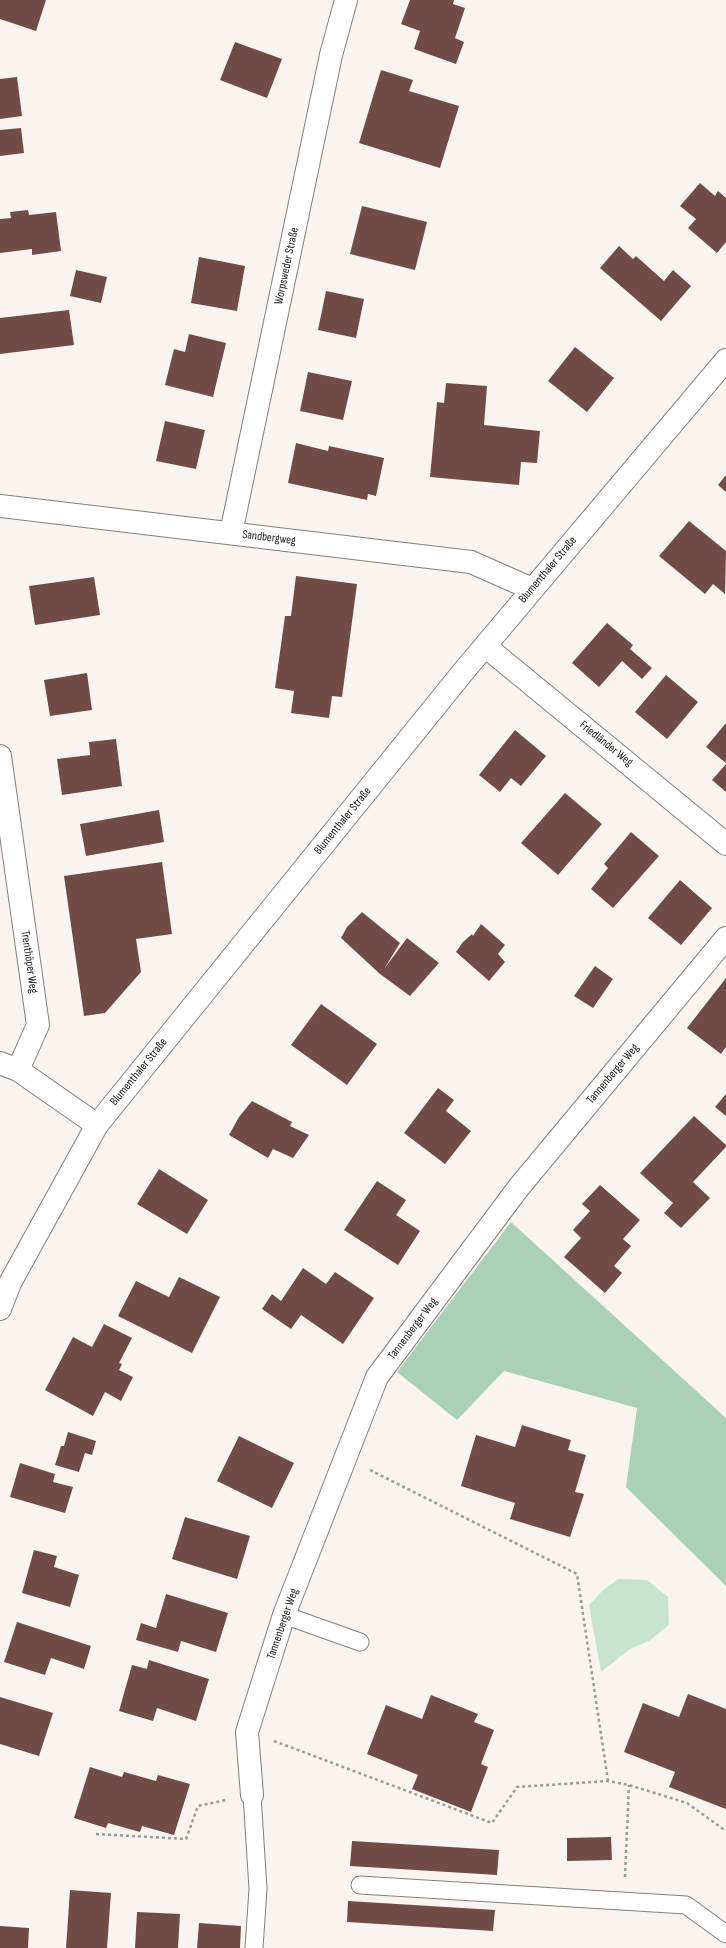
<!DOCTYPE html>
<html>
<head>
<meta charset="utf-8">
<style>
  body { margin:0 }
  canvas { display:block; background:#faf4f1 }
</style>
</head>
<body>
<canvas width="726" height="1948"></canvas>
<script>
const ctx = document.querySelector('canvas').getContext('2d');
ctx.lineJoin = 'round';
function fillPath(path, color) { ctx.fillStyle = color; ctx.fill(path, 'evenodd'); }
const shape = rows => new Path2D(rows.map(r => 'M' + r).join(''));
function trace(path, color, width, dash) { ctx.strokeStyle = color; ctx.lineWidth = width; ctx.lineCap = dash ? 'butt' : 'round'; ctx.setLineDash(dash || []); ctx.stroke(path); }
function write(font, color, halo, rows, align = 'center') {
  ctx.font = font + ' "Sofia Sans Condensed",sans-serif'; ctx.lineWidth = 4; ctx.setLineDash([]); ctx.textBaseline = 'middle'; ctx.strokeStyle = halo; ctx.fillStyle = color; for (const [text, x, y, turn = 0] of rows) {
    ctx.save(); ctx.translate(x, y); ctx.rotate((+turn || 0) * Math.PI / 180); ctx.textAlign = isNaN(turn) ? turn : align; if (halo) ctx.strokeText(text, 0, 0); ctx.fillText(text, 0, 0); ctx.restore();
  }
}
fillPath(shape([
  [618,1579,647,1580,668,1597,669,1625,649,1641,630,1649,601,1672,589,1605,603,1590]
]), '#c8e4d1');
fillPath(shape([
  [511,1222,726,1418,726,1586,626,1487,637,1408,504,1371,457,1420,397,1372]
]), '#abd0b8');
fillPath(shape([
  [0,0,46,0,36,31,0,19],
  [410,0,454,0,453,4,465,8,455,38,464,42,456,64,414,49,420,31,401,24],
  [235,42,282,59,267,98,220,80],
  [381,70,413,80,409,91,459,106,440,168,359,143],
  [17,77,22,116,0,119,0,79],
  [21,128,24,153,0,156,0,130],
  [700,183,715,196,718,191,726,198,726,242,717,253,688,228,696,219,680,206],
  [362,206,427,222,415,270,350,254],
  [28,210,29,215,56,212,61,251,32,255,32,249,0,253,0,219,11,218,10,212],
  [619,246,633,259,636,256,664,281,673,270,691,286,661,321,600,268],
  [199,257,245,266,237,311,191,303],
  [76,270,107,277,101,303,70,296],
  [326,291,364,299,356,338,318,330],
  [69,310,74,345,0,354,0,318],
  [189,334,226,343,213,397,165,385,174,349,185,352],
  [575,347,614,378,587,412,548,381],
  [308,372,352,381,343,420,300,411],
  [446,383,487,386,484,425,540,431,537,463,521,462,519,485,430,477,437,402,444,403],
  [165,421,205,430,196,469,156,461],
  [296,443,328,451,329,446,384,458,376,496,368,494,367,500,288,483],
  [726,475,726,492,718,485],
  [689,521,726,551,725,594,713,584,705,594,659,556],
  [296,576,357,584,342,697,332,696,329,718,291,713,294,691,275,688,285,616,291,616],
  [94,577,100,615,35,625,29,586],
  [607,623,633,645,630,649,652,668,642,679,622,661,599,687,572,663],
  [87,673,92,710,50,716,44,680],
  [666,675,698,702,667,739,635,712],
  [726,723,726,763,706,747],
  [515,730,546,756,521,786,511,778,500,792,479,775],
  [116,739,122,786,62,795,57,759,90,755,89,742],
  [726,764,726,792,712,780],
  [565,793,602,824,558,875,521,843],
  [159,810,164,842,86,856,80,824],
  [631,832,659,856,613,908,591,889,608,868,604,864],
  [162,862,172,934,136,939,141,972,105,1013,84,1016,64,876],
  [680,880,712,908,681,945,648,918],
  [362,912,400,943,384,969,407,938,439,963,410,996,380,974,341,938,347,927],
  [481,924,505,945,498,954,505,962,489,981,456,952,463,942,472,934,473,936],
  [595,966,613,979,593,1008,574,996],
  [726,978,726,1047,721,1054,687,1028],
  [321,1004,377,1044,347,1085,291,1045],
  [438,1088,454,1100,446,1111,471,1131,445,1164,404,1133],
  [726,1094,726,1116,715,1107],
  [252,1101,292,1122,290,1126,309,1135,293,1158,273,1149,268,1158,229,1135,239,1117],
  [694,1116,726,1145,726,1147,693,1182,710,1198,681,1228,664,1213,673,1203,640,1173],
  [159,1169,208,1200,187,1234,137,1204],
  [377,1181,406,1200,396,1215,420,1231,398,1265,344,1230],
  [600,1185,640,1220,623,1239,631,1246,614,1266,622,1273,605,1293,564,1257,581,1238,573,1230,590,1211,582,1204],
  [303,1268,326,1284,335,1272,374,1298,343,1344,301,1315,291,1329,262,1309,272,1294,281,1301],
  [179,1277,220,1297,192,1353,118,1316,136,1281,169,1297],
  [104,1324,132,1338,119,1363,122,1364,119,1370,133,1377,121,1401,105,1392,93,1416,45,1390,73,1337,92,1347],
  [522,1425,571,1440,568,1450,586,1455,575,1492,584,1494,570,1537,510,1519,515,1503,461,1486,476,1435,515,1447],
  [68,1432,96,1441,92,1455,85,1453,79,1472,55,1465,61,1446,64,1446],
  [239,1436,294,1463,272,1508,217,1481],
  [20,1463,55,1474,53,1482,73,1487,65,1513,10,1497],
  [185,1517,250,1536,237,1579,172,1559],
  [34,1550,57,1556,54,1567,79,1575,70,1607,22,1593],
  [166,1594,228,1613,216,1652,181,1641,178,1652,136,1640,141,1623,156,1628],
  [17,1622,91,1646,84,1669,51,1658,45,1675,4,1662],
  [149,1660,209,1679,196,1721,157,1708,153,1721,119,1711,132,1665,147,1669],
  [688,1694,726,1709,726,1809,669,1787,675,1772,624,1752,643,1703,679,1717],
  [431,1695,478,1714,474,1722,494,1730,481,1764,488,1767,471,1812,412,1789,418,1775,367,1754,386,1705,422,1719],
  [0,1697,53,1713,39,1756,0,1744],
  [90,1767,122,1777,124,1772,156,1781,158,1775,190,1784,174,1835,142,1826,140,1832,108,1823,106,1828,74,1818],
  [611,1837,612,1860,567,1861,567,1838],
  [352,1841,499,1850,497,1875,350,1866],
  [70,1890,111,1893,107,1948,66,1948],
  [348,1901,495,1910,493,1931,347,1922],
  [137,1912,180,1914,178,1948,135,1948],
  [199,1923,241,1926,240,1948,197,1948],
  [0,1926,29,1928,28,1948,0,1948]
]), '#714c47');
const service = shape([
  [284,1615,360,1642],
  [252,1795,258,1889,254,1948],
  [360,1885,686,1905,726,1934]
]);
const minor = shape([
  [0,506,471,562,532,589],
  [231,533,331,55,346,0],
  [485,646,726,844],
  [0,756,38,1025,18,1070,97,1125],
  [0,1063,18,1070],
  [252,1795,247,1732,284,1615,377,1377,519,1187,726,938]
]);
const secondary = shape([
  [0,1309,10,1283,97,1125,463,672,726,360]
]);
trace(service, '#857f7d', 19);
trace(minor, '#857f7d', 24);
trace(secondary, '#857f7d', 24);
trace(shape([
  [370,1470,577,1574,608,1781],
  [274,1741,492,1823,517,1787,608,1781,629,1785,687,1803,726,1831],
  [96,1834,186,1839,198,1806,226,1800],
  [625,1877,629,1785]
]), '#9d9996', 2.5, [3, 3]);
trace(service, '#fff', 17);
trace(minor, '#fff', 22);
trace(secondary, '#fff', 22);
write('12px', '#22201f', '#fff', [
  ["Worpsweder Straße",287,266,-78],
  ["Sandbergweg",269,538,7],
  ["Blumenthaler Straße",548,570,-50],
  ["Friedländer Weg",606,744,39],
  ["Blumenthaler Straße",343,821,-51],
  ["Trenthöper Weg",29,962,82],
  ["Blumenthaler Straße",139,1072,-51],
  ["Tannenberger Weg",613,1074,-50],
  ["Tannenberger Weg",413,1329,-53],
  ["Tannenberger Weg",283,1624,-71]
]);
</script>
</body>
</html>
